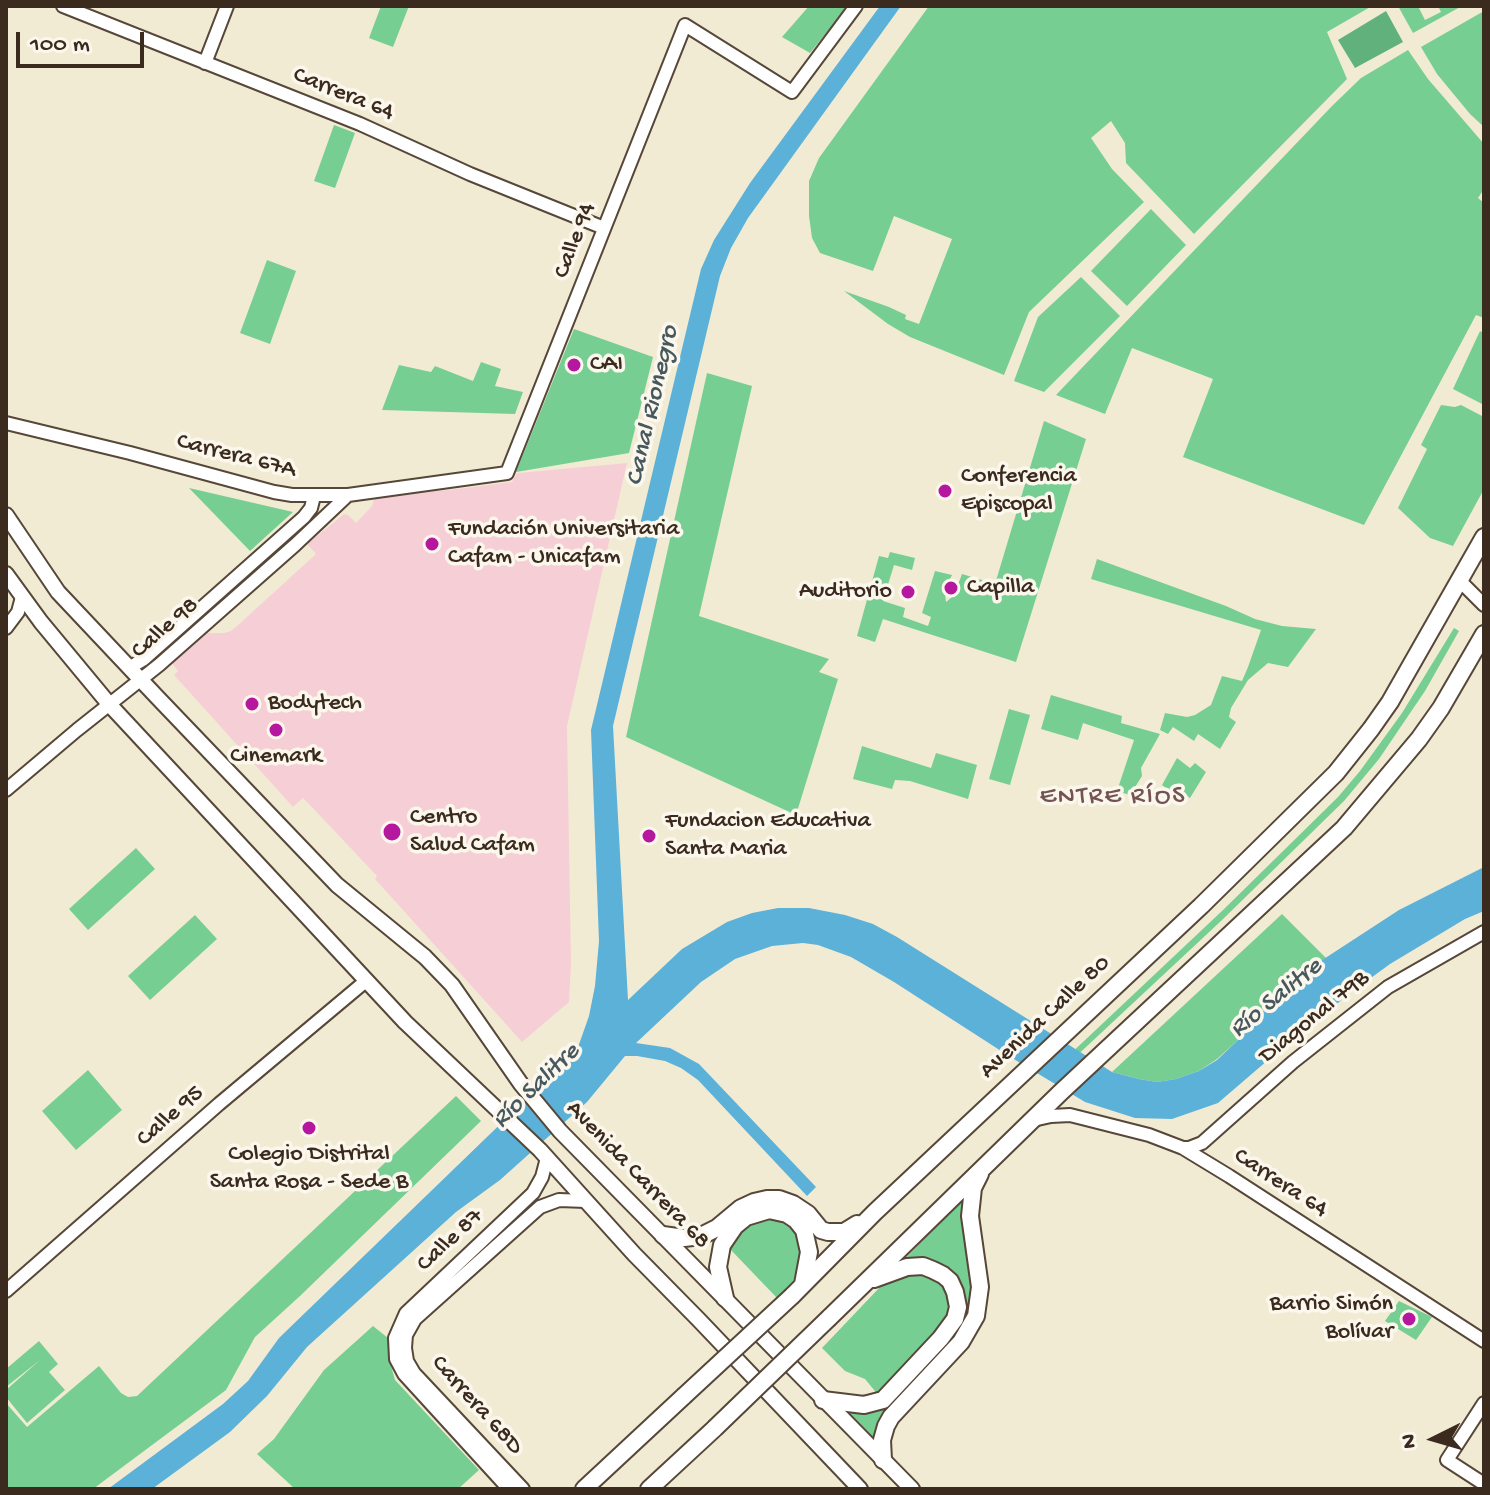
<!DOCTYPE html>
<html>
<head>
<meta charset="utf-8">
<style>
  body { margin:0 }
  #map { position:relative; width:1490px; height:1495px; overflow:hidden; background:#f2ebd4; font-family:"Gochi Hand",sans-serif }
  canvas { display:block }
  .frame { position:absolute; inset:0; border:8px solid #3b2a1e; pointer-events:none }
  .north { position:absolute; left:1394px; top:1399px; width:80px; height:80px; -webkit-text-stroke:6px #fbf7ec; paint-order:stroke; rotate:265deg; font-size:22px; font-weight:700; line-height:32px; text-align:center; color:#3b2a1e }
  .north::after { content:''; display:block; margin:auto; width:28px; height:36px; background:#3b2a1e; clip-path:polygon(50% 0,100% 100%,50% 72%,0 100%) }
  .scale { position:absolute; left:16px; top:32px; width:128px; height:36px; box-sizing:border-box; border:4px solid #3b2a1e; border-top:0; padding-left:10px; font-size:24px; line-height:28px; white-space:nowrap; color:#3b2a1e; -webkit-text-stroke:6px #fbf7ec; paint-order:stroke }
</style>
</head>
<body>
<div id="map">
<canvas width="1490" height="1495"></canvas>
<div class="frame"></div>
<div class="north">N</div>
<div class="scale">100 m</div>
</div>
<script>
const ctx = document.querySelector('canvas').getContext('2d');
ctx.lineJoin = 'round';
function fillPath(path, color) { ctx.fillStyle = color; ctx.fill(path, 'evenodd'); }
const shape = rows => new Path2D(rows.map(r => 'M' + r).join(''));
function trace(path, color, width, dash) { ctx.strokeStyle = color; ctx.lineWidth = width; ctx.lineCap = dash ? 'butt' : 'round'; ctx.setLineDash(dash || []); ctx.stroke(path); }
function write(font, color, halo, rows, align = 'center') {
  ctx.font = font + ' "Gochi Hand",sans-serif'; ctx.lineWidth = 7; ctx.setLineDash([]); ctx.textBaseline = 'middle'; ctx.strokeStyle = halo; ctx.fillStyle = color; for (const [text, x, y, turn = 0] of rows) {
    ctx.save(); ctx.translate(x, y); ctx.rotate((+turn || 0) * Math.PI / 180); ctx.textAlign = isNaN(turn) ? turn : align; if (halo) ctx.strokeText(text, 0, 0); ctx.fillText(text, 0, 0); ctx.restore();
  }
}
fillPath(shape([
  [627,463,567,726,571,964,569,1002,522,1042,375,879,377,876,309,804,303,798,293,807,174,675,178,671,172,663,207,633,224,633,231,631,237,626,316,554,307,544,344,514,348,515,356,523,372,506,375,497,378,495,449,490,512,482,516,474,518,473]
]), '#f6cfd6');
fillPath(shape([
  [381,6,409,6,393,47,369,38],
  [809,6,848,6,810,53,782,37],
  [929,6,1372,6,1327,32,1347,79,1194,234,1126,163,1125,143,1111,121,1091,138,1112,169,1144,202,1029,312,1004,375,910,337,888,324,844,291,889,307,906,315,905,319,919,324,952,239,894,216,873,271,820,253,812,238,809,216,809,181,819,158],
  [1398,6,1418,6,1425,20,1441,12,1438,6,1462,6,1413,33],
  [1484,11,1484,127,1470,114,1437,74,1421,47],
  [1408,50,1428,79,1484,144,1484,189,1478,198,1484,203,1484,318,1476,315,1364,525,1183,457,1213,379,1132,348,1105,414,1056,395,1332,106,1361,78],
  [334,125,355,133,335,188,314,181],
  [1151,209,1186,245,1127,306,1091,271],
  [267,260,296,271,270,344,240,333],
  [1081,277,1120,316,1044,392,1014,381,1038,317],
  [574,329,653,357,629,453,516,472],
  [1480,331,1484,333,1484,405,1453,389],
  [481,362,501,369,495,386,523,392,515,414,382,410,399,365,431,372,435,366,473,381],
  [707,373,752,386,699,616,829,659,819,672,838,679,796,815,626,737],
  [1441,405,1455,407,1461,405,1484,417,1484,489,1453,546,1430,538,1398,508,1427,449,1421,445],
  [1044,421,1086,439,1016,662,883,619,875,642,857,636,879,556,888,558,890,552,915,558,912,570,894,565,883,601,905,608,903,617,928,626,931,617,922,613,935,571,952,575,947,585,944,585,946,602,958,592,956,590,962,574,995,584],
  [189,488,293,512,250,551],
  [1097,559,1226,606,1255,619,1282,626,1316,629,1288,667,1268,663,1248,680,1231,708,1229,717,1236,722,1220,749,1198,734,1194,741,1173,727,1168,734,1160,730,1165,713,1187,717,1195,715,1211,705,1222,676,1242,681,1248,667,1261,630,1091,579],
  [1454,628,1459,631,1425,691,1379,759,1344,801,1221,921,1070,1062,1066,1058,1223,910,1338,797,1360,771,1402,713],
  [1051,695,1122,716,1121,723,1160,734,1141,768,1142,776,1130,795,1117,791,1134,740,1083,723,1078,740,1041,729],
  [1009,709,1030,715,1010,785,989,779],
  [862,746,931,768,936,753,977,765,968,799,910,781,895,780,892,789,853,779],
  [1177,758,1190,768,1195,763,1206,772,1190,798,1178,790,1174,794,1162,785],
  [136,848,155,869,88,930,69,909],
  [1282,914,1326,958,1310,968,1257,1016,1238,1040,1217,1059,1199,1071,1176,1079,1157,1082,1139,1079,1112,1072],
  [195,915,217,939,150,1000,128,976],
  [88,1070,122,1110,76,1150,42,1111],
  [456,1096,481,1121,300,1296,255,1337,226,1390,93,1489,6,1489,6,1403,27,1427,99,1366,121,1393,128,1397,137,1396],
  [965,1196,973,1282,972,1312,952,1345,882,1416,878,1423,874,1444,837,1406,888,1403,963,1293,901,1263],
  [758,1217,786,1218,803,1241,798,1275,777,1298,730,1249,733,1236],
  [902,1273,933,1274,952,1296,948,1323,879,1396,865,1379,845,1371,822,1348,881,1286,892,1277],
  [1399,1301,1432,1317,1416,1340,1385,1321],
  [373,1326,388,1338,389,1359,395,1380,479,1470,458,1489,295,1489,257,1454,274,1439,324,1370],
  [39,1341,58,1364,49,1372,65,1390,27,1423,6,1397,6,1390,40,1360,6,1387,6,1369]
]), '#77ce92');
fillPath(shape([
  [1386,11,1403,42,1355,68,1338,40]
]), '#61b17c');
fillPath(shape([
  [880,6,901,6,748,218,731,248,720,276,613,726,628,1000,682,949,727,922,752,913,778,908,809,908,845,915,873,924,897,937,1112,1072,1139,1079,1157,1082,1176,1079,1199,1071,1217,1060,1238,1040,1257,1016,1310,968,1399,910,1484,867,1484,911,1465,919,1390,964,1349,994,1289,1042,1218,1103,1172,1119,1135,1118,1085,1102,1012,1058,894,982,851,957,818,945,803,943,772,946,735,959,701,982,636,1043,670,1048,699,1064,816,1187,807,1196,698,1080,681,1068,665,1061,637,1056,625,1056,587,1102,500,1180,456,1212,307,1347,267,1396,230,1432,152,1489,108,1489,223,1404,248,1381,279,1338,577,1050,589,1016,595,986,599,941,591,730,701,269,714,240,750,183]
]), '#5cb1d8');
const secondary = shape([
  [63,6,360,124,470,174,604,228],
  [205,63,227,6],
  [6,423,130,453,274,492,292,495,348,495,507,473,685,25,792,92,856,6],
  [1459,580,1484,605],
  [6,628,18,612,22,597],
  [129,668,144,659,304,517,311,508,314,496],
  [6,790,77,730,159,665,295,545,348,495],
  [1033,1120,1051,1116,1070,1115,1149,1135,1183,1148,1229,1176,1484,1341],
  [1183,1148,1189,1148,1202,1143,1293,1062,1388,987,1484,932],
  [6,1291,219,1104,367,980],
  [1484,1403,1447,1460,1484,1484],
  [509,1489,404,1374,396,1359,395,1338,406,1313,533,1193,542,1177,547,1158],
  [523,1489,414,1373,407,1361,405,1348,406,1335,415,1319,540,1207,559,1200,586,1201]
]);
const primary = shape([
  [6,515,58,592,157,697,337,885,425,957,452,985,521,1084,560,1131,912,1489],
  [6,574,41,622,109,704,405,1022,540,1150,634,1254,699,1320,860,1489]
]);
const highway = shape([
  [663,1235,684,1238,701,1236,717,1228,741,1208,754,1202,767,1199,779,1199,793,1204,808,1214,821,1230,828,1232,844,1232,857,1224],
  [792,1296,875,1212,1201,906,1336,773,1371,729,1390,702,1484,537],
  [725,1298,718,1267,722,1245,735,1226,746,1217,769,1210,787,1214,796,1220,804,1230,809,1252,803,1284],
  [829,1318,1061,1092,1344,828,1419,739,1441,708,1484,634],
  [823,1400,864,1405,883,1400,941,1338,955,1319,958,1307,955,1292,950,1281,943,1275,933,1270,923,1266,907,1267,874,1279],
  [883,1460,882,1440,886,1426,891,1417,961,1342,976,1316,980,1287,970,1216,973,1188,980,1174],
  [584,1489,684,1396],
  [649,1489,715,1428]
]);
trace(secondary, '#564739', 16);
trace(primary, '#564739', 18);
trace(highway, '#564739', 20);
trace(secondary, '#fff', 12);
trace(primary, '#fff', 14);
trace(highway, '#fff', 16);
const highwayBridge = shape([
  [684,1396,792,1296],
  [715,1428,829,1318]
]);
trace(highwayBridge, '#564739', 20, []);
trace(highwayBridge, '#fff', 16);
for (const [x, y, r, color] of [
  [574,365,8,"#b5179e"],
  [945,491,8,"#b5179e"],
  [432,544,8,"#b5179e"],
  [951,588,8,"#b5179e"],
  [908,592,8,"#b5179e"],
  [252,704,8,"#b5179e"],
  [276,730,8,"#b5179e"],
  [392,832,10,"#b5179e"],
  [649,836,8,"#b5179e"],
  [309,1128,8,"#b5179e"],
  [1409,1319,8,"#b5179e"]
]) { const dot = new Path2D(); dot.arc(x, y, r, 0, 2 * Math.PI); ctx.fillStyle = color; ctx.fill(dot); trace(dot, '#fbf7ec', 3); }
write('24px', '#3b2a1e', '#fbf7ec', [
  ["Carrera 64",343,95,22],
  ["Calle 94",576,241,-69],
  ["Carrera 67A",236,457,14],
  ["Calle 98",166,629,-41],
  ["Avenida Calle 80",1046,1018,-43],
  ["Diagonal 79B",1315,1018,-39],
  ["Calle 95",171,1117,-41],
  ["Avenida Carrera 68",637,1176,46],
  ["Carrera 64",1280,1184,33],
  ["Calle 87",451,1241,-43],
  ["Carrera 68D",476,1406,48]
]);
write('24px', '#3b2a1e', '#fbf7ec', [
  ["CAI",590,365],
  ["Conferencia",961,477],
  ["Episcopal",961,505],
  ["Fundación Universitaria",448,530],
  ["Cafam - Unicafam",448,558],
  ["Capilla",967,588],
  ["Auditorio",892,592,"right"],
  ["Bodytech",268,704],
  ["Cinemark",276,757,"center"],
  ["Centro",410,818],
  ["Salud Cafam",410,846],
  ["Fundacion Educativa",665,822],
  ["Santa Maria",665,850],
  ["Colegio Distrital",309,1155,"center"],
  ["Santa Rosa - Sede B",309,1183,"center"],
  ["Barrio Simón",1393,1305,"right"],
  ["Bolívar",1393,1333,"right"]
], 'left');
write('italic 26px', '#47595f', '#fbf7ec', [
  ["Canal Rionegro",654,406,-77],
  ["Río Salitre",1277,999,-39],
  ["Río Salitre",537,1087,-44]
]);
ctx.letterSpacing = '2px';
write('26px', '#735452', '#fbf7ec', [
  ["ENTRE RÍOS",1113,798]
]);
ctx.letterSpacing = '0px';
</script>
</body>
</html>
